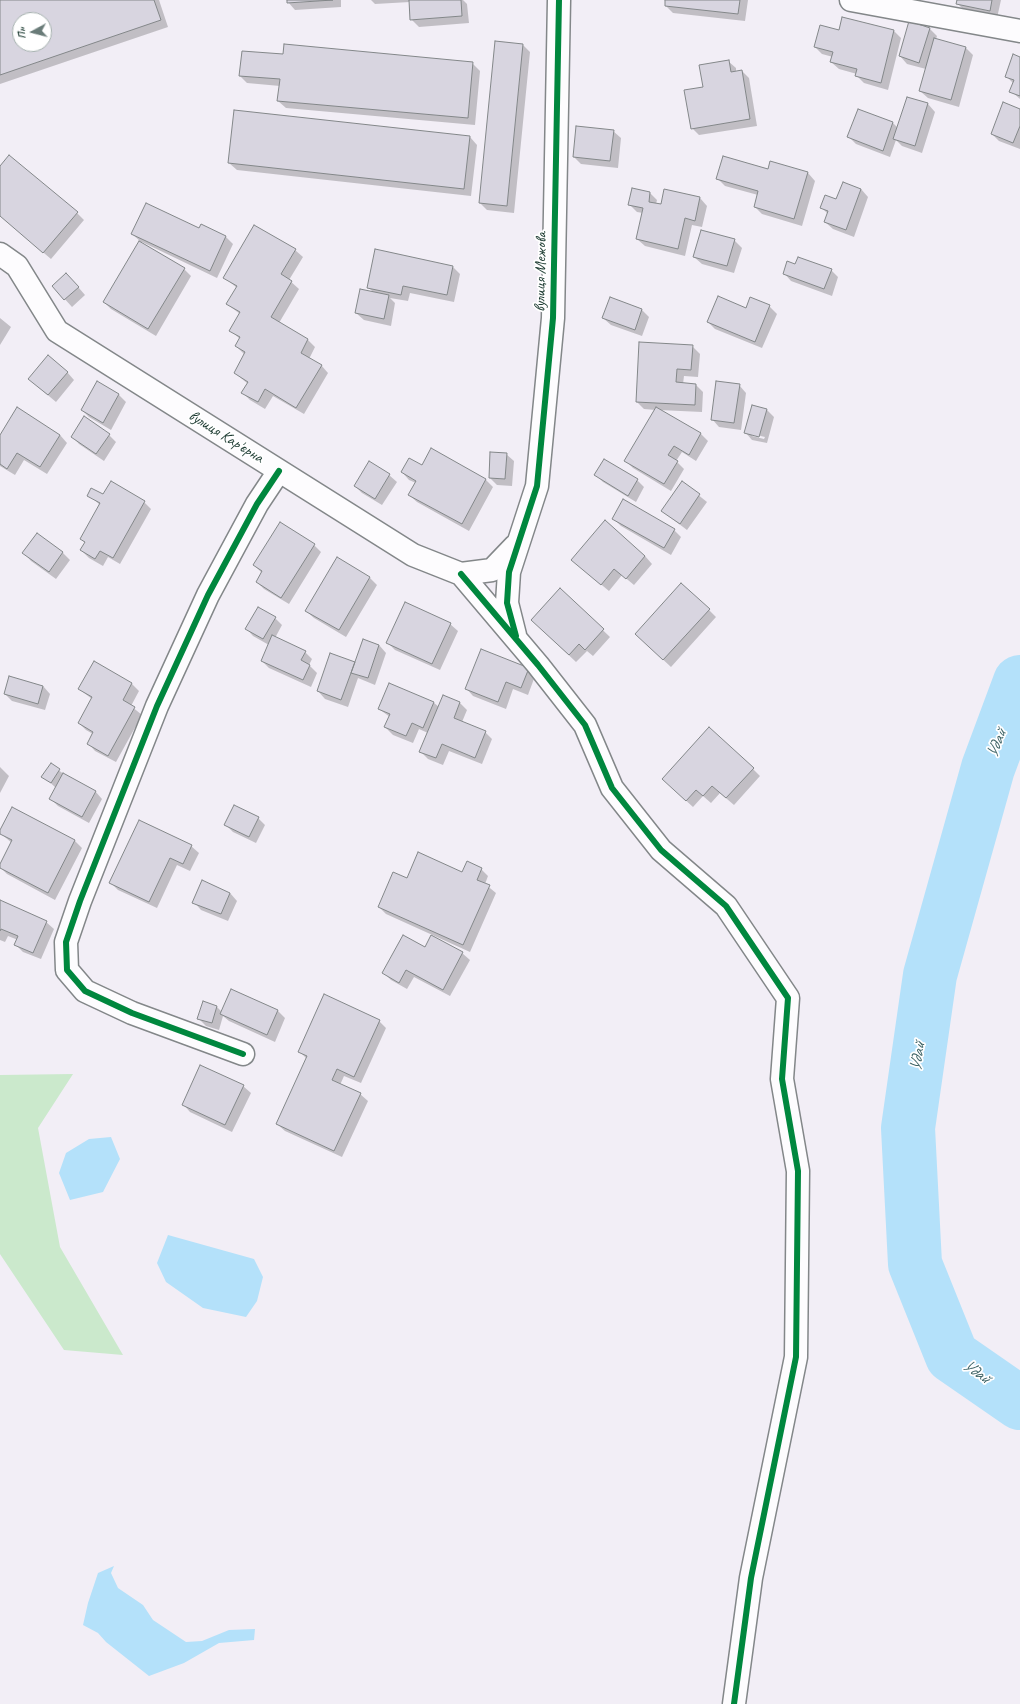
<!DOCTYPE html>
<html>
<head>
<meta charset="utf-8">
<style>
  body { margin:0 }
  #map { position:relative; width:1020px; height:1704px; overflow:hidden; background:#f2eef6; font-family:Caveat,sans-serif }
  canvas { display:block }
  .north { position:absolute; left:12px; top:12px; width:40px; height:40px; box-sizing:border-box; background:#fff; border:1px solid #a5b1ae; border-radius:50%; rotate:263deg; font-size:11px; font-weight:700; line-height:16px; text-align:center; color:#1f3d34 }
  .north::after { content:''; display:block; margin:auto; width:14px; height:18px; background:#697b78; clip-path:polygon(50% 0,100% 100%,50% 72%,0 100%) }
</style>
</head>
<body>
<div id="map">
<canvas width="1020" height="1704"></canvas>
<div class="north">Пн</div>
</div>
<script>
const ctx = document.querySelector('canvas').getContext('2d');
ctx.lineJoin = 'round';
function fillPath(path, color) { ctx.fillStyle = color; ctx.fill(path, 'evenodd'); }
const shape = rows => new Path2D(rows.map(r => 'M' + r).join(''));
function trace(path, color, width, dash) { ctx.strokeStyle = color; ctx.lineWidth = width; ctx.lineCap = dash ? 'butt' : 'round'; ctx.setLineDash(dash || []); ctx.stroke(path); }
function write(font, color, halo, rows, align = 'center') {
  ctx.font = font + ' Caveat,sans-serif'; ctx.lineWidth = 3.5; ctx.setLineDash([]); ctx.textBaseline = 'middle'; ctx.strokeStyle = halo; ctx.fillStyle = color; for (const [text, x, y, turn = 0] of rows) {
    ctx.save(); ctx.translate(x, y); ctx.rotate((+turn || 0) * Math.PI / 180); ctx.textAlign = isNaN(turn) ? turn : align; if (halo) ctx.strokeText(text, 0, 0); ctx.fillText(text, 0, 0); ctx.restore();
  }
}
fillPath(shape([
  [73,1074,38,1128,60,1247,123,1355,64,1350,0,1254,0,1075]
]), '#cbe9cc');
fillPath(shape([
  [111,1137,120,1159,103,1192,70,1200,59,1173,66,1153,89,1139],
  [168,1235,254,1259,263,1277,257,1301,246,1317,203,1308,166,1282,157,1263],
  [114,1566,111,1573,118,1588,143,1605,153,1620,186,1642,202,1641,229,1630,255,1629,254,1640,219,1643,184,1663,149,1676,106,1642,98,1633,83,1625,88,1603,98,1573]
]), '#b4e1fa');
fillPath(shape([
  [0,0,159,0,168,27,0,84],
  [20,20,44,20,44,44,20,44],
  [288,0,341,0,341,7,295,10,288,2],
  [371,0,463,0,467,4,469,23,419,27,411,19,410,2,375,4],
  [666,0,748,0,745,21,673,13,666,6],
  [958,0,1001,0,997,18,965,11,957,3],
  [843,18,894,31,901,38,888,90,864,83,857,76,857,74,839,69,831,62,833,57,822,54,815,47,840,31],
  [930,29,937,36,936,39,966,48,973,55,959,107,928,98,920,91,926,69,907,64,900,56],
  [523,45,530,52,514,213,487,210,480,203],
  [1020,58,1020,99,1011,91,1014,84,1006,76],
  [728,61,736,68,736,72,742,71,749,78,757,126,699,135,692,128,704,88],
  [472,63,480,71,475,125,286,108,278,101,280,86,247,83,240,76],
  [908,98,928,104,935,112,922,153,902,146,896,140,890,157,856,144,849,137,893,123,898,128],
  [1020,110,1020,149,999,141,992,134],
  [613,131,621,138,618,168,581,164,574,157],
  [470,137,477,145,471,196,237,170,229,163],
  [0,167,77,213,84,220,51,259,0,216],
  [768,170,808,173,815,181,802,226,762,214,755,207,758,195,725,186,717,178],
  [861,189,868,197,854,237,833,229,825,222,828,214,822,208],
  [650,193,657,200,656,204,662,206,700,198,707,206,702,227,692,225,685,256,645,246,637,239,643,213,637,212,630,205],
  [200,230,226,237,233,244,217,278,142,242,142,244,184,269,191,276,156,336,111,309,104,302,140,241,132,234],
  [734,240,742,248,734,273,702,264,694,257],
  [295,250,303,257,289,280,299,289,279,323,308,340,315,347,309,359,321,365,328,373,304,414,273,396,265,409,250,400,243,393,248,384,235,373,245,355,236,346,240,339,231,331,240,314,227,304,237,288,225,278],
  [796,265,831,270,838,277,832,296,791,281,784,273],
  [453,267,460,274,454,302,410,293,408,301,390,298,395,303,391,326,364,320,356,313,374,293,368,287],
  [73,281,85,295,72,307,53,286],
  [769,306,777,314,762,348,715,329,708,322,746,309],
  [642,310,649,317,642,336,611,325,603,318],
  [0,318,11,327,0,345],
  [692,346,700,354,698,377,684,376,683,384,696,385,703,392,702,412,659,410,701,434,708,441,696,461,682,452,676,461,684,469,671,491,633,468,626,461,656,410,644,409,637,402],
  [67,372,74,380,56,402,37,386],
  [97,383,119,395,126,402,111,430,89,417,82,410],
  [739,385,746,393,741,430,719,427,712,419],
  [767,410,774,417,767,443,752,440,745,432],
  [752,434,765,437,764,439,752,436],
  [60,435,67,443,47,474,24,460,15,475,0,466,0,437],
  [109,435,116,442,104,461,79,444,72,436],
  [431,450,486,480,493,487,469,531,417,502,409,495,416,483,409,480,402,472,422,467],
  [506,454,514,461,512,486,497,485,490,478],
  [389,475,397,482,382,505,362,493,355,486],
  [596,475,637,480,644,487,636,502,603,482],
  [682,482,707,502,687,530,662,511],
  [89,495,104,496,144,502,151,509,120,564,108,557,103,566,89,558,81,550,85,543,81,539,100,505],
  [614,519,674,530,681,537,671,555,621,526],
  [37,535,63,553,70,560,56,579,31,561,24,553],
  [314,545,321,552,289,604,264,589,257,582,262,573,254,565],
  [645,556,652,564,634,585,622,575,609,591,580,567],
  [370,578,377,585,346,637,314,618,306,611],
  [560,589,610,637,593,656,587,651,576,662,539,627],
  [709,610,716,617,671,667,643,641],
  [275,618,282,625,275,638,305,652,312,659,309,665,317,673,311,687,269,668,262,661,269,645,253,636,246,628],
  [450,624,458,631,440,670,395,650,388,643],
  [363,640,379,645,386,653,375,685,358,678,348,707,325,699,318,691,356,663],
  [94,662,132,684,139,691,131,706,142,715,116,762,95,751,88,743,93,734,86,730,79,723,92,699,79,689],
  [528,669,535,676,528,695,513,689,506,709,473,696,466,688],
  [43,686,50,694,45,710,12,701,5,694],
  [433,702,439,707,460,703,467,710,462,722,485,732,492,739,482,764,449,751,443,765,428,759,420,751,428,733,419,729,413,743,393,735,385,727,390,717,379,709],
  [51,764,66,776,95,791,102,799,89,823,58,806,51,799,56,788,43,776],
  [0,767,9,776,0,793],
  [753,769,760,776,734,805,720,793,711,803,703,796,693,807,670,786],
  [12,808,75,841,82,848,55,900,7,874,0,867,12,843,0,833],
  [258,818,265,825,256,843,233,832,226,825],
  [191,846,199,853,190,871,177,865,157,908,118,890,111,883],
  [481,869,488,876,485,884,496,893,470,952,386,914,379,907,407,879,462,873],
  [230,893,237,901,228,921,201,910,194,902],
  [0,901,46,922,54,929,41,959,23,952,16,945,18,940,8,936,5,942,0,940],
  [426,948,462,953,470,960,450,996,414,977,407,989,391,980,384,973],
  [217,1007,222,1012,278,1011,285,1018,275,1042,229,1021,223,1016,219,1030,206,1026,198,1018],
  [379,1021,386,1028,361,1083,344,1076,340,1085,360,1094,368,1101,342,1157,285,1131,277,1124,307,1059,299,1051],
  [243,1086,251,1093,232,1132,190,1112,183,1104]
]), '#0003');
trace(shape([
  [1020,682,988,768,930,975,908,1128,915,1264,952,1356,1020,1403]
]), '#b4e1fa', 54);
const building = shape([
  [0,0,154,0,161,20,0,75,0,0],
  [20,20,44,20,44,44,20,44,20,20],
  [287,0,333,0,287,3,287,0],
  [409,0,461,0,462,16,410,20,409,0],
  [665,0,740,0,738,14,665,6,665,0],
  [957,0,992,0,990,11,956,4,957,0],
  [842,17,894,30,881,83,855,76,857,69,830,62,833,52,814,47,820,25,839,30,842,17],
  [909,21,930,28,919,63,899,56,909,21],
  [934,38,966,47,951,100,919,91,934,38],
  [495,41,523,44,507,206,479,203,495,41],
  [284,44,473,62,468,118,277,101,280,79,239,76,242,51,283,54,284,44],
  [1013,54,1020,57,1020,96,1009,92,1014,80,1005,77,1013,54],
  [729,60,731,72,742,70,750,119,691,129,684,90,703,87,699,65,729,60],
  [907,97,928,103,915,146,893,139,907,97],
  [1003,102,1020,109,1020,126,1013,143,991,134,1003,102],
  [858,109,893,122,883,151,847,137,858,109],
  [234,110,470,136,464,189,228,163,234,110],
  [576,126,614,130,610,161,573,157,576,126],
  [9,155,78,212,43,253,0,216,0,166,9,155],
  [723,156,768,169,770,161,808,172,794,219,754,207,758,191,716,179,723,156],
  [843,182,861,189,846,230,824,222,828,211,820,208,825,195,836,199,843,182],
  [632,188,650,192,649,202,661,204,664,189,700,197,695,221,685,218,678,249,636,239,643,208,628,205,632,188],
  [146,203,199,228,201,224,226,236,210,271,131,234,146,203],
  [254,225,296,249,281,274,292,281,271,317,308,339,301,353,322,365,296,408,265,389,258,402,241,393,248,382,234,373,245,352,235,346,240,337,229,331,240,312,226,304,237,286,223,278,254,225],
  [701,230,735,239,727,266,693,257,701,230],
  [139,241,185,268,148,329,103,302,139,241],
  [375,249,453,266,447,295,403,286,401,295,367,288,375,249],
  [798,257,832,269,824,289,783,274,787,261,795,264,798,257],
  [66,273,79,287,64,300,52,286,66,273],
  [360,289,389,295,384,319,355,313,360,289],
  [718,296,746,308,750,297,770,305,755,342,707,322,718,296],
  [610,297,642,309,635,330,602,318,610,297],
  [639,342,693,345,691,370,677,369,676,382,696,384,695,405,636,402,639,342],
  [48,355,68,372,48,395,28,379,48,355],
  [97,381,119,394,103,423,81,410,97,381],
  [716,381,740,384,734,423,711,420,716,381],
  [752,405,767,409,759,437,744,433,752,405],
  [17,407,60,435,40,467,17,453,7,469,0,464,0,435,17,407],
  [656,407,701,433,689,455,674,446,668,455,678,461,664,484,624,461,656,407],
  [84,416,110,434,96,454,71,437,84,416],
  [431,448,486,479,462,524,408,495,416,481,401,472,409,458,422,465,431,448],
  [490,452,507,453,505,479,489,478,490,452],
  [604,459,638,479,628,496,594,475,604,459],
  [369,461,390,474,375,499,354,486,369,461],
  [111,481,145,501,113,558,100,551,95,559,80,550,85,542,80,539,100,503,87,496,91,488,103,494,111,481],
  [682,481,700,494,680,524,661,511,682,481],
  [623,499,675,529,664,548,612,519,623,499],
  [605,520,645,556,626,579,614,569,601,585,571,560,605,520],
  [280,522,315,544,281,598,256,582,262,571,253,565,280,522],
  [37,533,63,552,49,572,22,553,37,533],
  [337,557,370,577,339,630,305,611,337,557],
  [681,583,710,609,663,660,635,634,681,583],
  [560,588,604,629,585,650,579,644,569,655,531,620,560,588],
  [405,602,451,623,432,664,386,643,405,602],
  [258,607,276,617,263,639,245,629,258,607],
  [272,635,306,651,301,660,310,665,303,680,261,661,272,635],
  [363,639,379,645,368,678,351,673,363,639],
  [481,649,529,668,521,688,506,682,498,702,465,689,481,649],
  [330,653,355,662,341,700,317,691,330,653],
  [94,661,132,683,123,700,135,707,108,756,87,744,93,732,78,723,92,697,78,689,94,661],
  [9,676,43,686,38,704,4,694,9,676],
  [389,683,434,702,423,728,412,723,406,736,384,727,390,714,378,709,389,683],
  [443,695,460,702,454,718,486,731,475,758,442,744,436,758,419,752,443,695],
  [709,727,754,768,726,798,712,786,703,796,696,790,686,801,662,779,709,727],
  [51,763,60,769,51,783,41,777,51,763],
  [63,773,96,791,82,817,49,799,63,773],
  [234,805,259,817,249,837,224,825,234,805],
  [12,807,75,840,48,893,0,868,0,864,12,840,0,834,0,830,12,807],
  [139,820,192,845,183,864,170,858,149,902,109,883,139,820],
  [418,852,462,872,467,861,482,868,477,880,490,885,463,945,378,907,393,872,407,878,418,852],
  [202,880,230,893,221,914,192,903,202,880],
  [0,900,47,921,33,953,14,945,18,936,1,929,0,931,0,900],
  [403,935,425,947,431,935,463,952,443,990,406,970,399,983,382,973,403,935],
  [231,989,278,1010,267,1035,220,1014,231,989],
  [324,994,380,1020,354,1077,337,1069,332,1080,361,1093,334,1151,276,1124,307,1056,298,1052,324,994],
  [203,1001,217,1006,212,1023,197,1019,203,1001],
  [200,1065,244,1085,225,1125,182,1105,200,1065]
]);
fillPath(building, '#d8d5e0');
trace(building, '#838789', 1);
const minor = shape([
  [851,0,1020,31],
  [0,254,17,266,57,331,413,555,461,574,492,570,515,546],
  [461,574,538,665,585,725,612,788,661,850,726,906,788,998,782,1079,798,1171,796,1357,751,1578,734,1704],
  [515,635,507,603,509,572,537,486,553,318,559,0],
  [243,1054,132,1013,85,991,67,970,66,942,80,901,157,706,208,595,257,504,279,471]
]);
trace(minor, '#838789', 25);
trace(minor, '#fdfcfe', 22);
trace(shape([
  [461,574,538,665,585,725,612,788,661,850,726,906,788,998,782,1079,798,1171,796,1357,751,1578,734,1704],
  [516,636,507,603,509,572,537,486,553,318,559,0],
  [243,1054,132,1013,85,991,67,970,66,942,80,901,157,706,208,595,257,504,279,471]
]), '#00873e', 6);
write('16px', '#1f3d34', '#fff', [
  ["вулиця Межова",541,272,-89],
  ["вулиця Кар'єрна",226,437,32]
]);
write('italic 17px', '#3e6466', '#fff', [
  ["Удай",997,744,-70],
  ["Удай",918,1057,-82],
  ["Удай",976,1372,35]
]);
</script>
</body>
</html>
